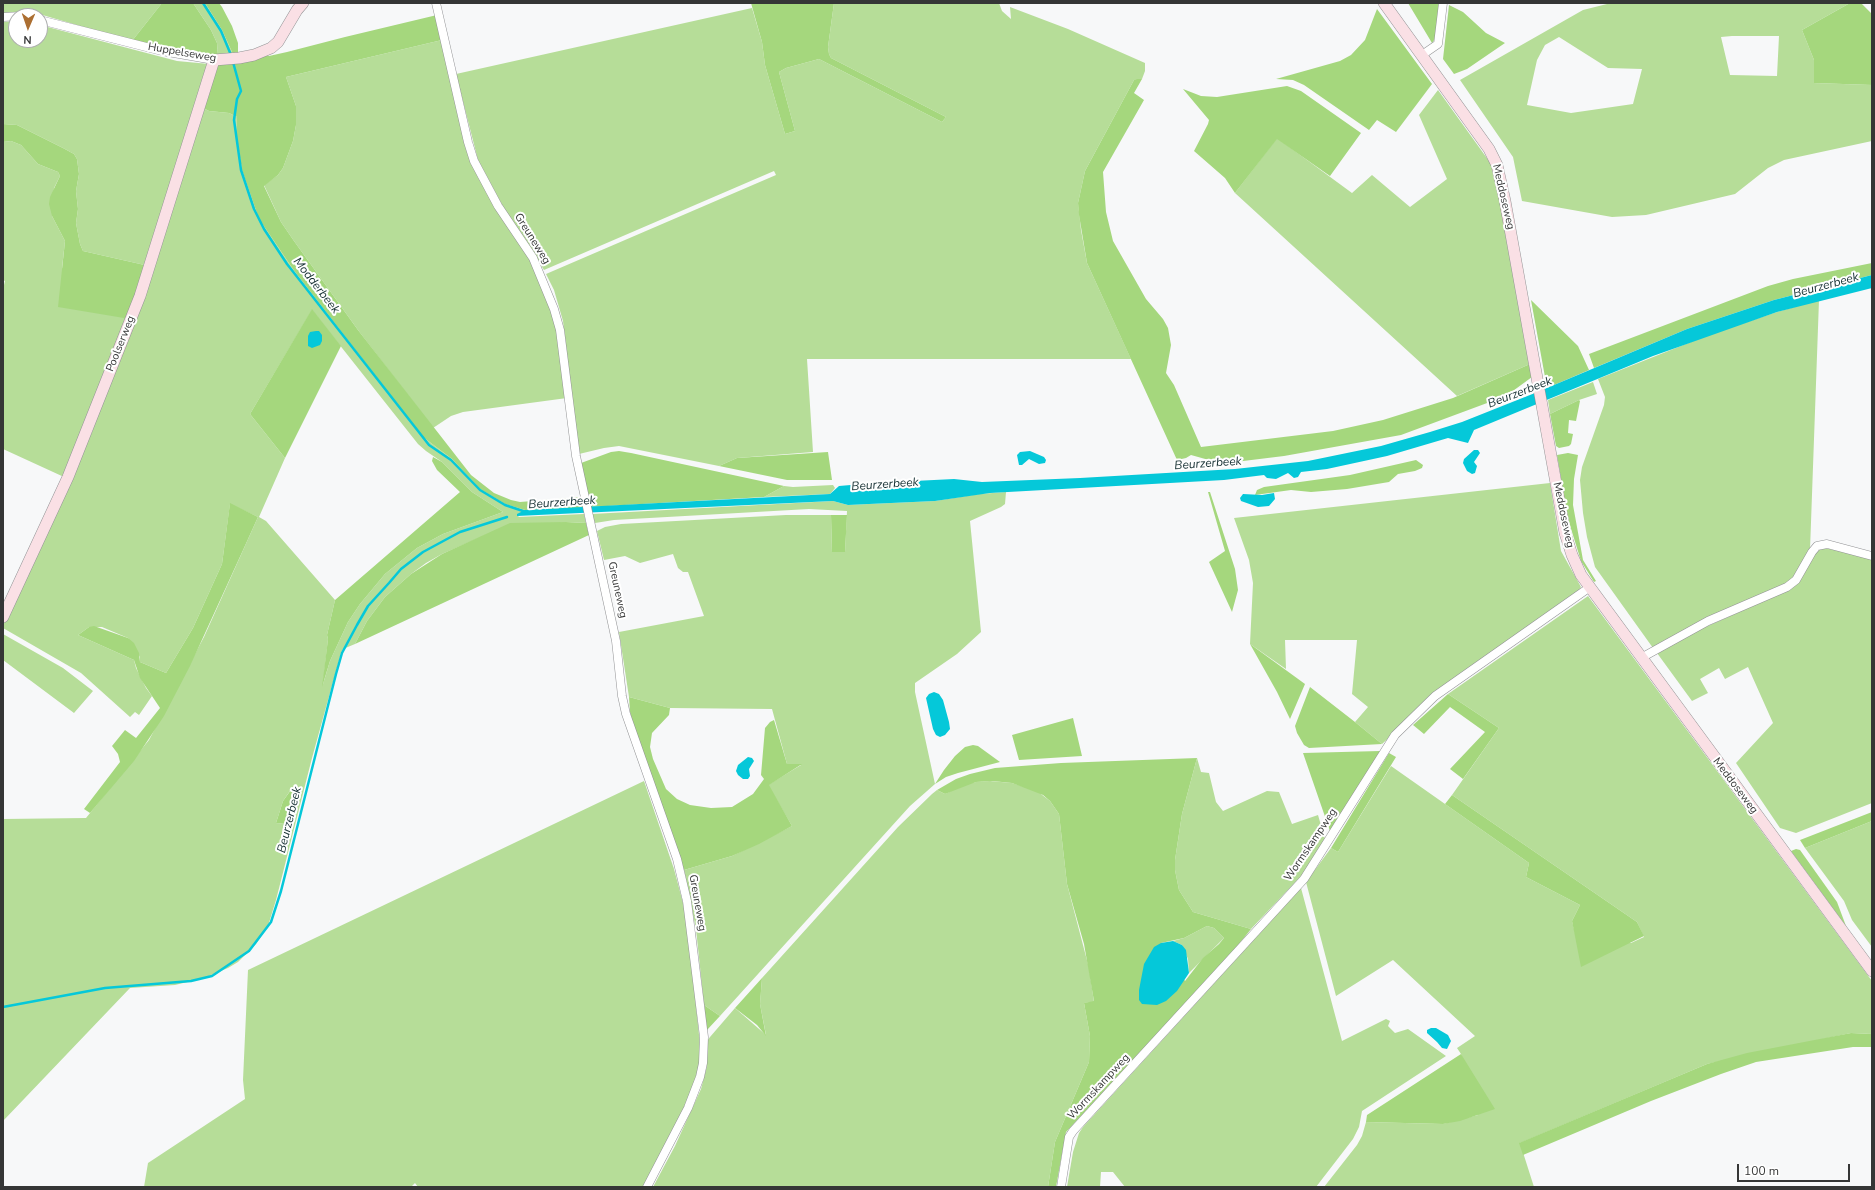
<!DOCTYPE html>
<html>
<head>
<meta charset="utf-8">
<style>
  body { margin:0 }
  #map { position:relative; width:1875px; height:1190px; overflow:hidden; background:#f7f8f9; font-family:"Nunito Sans",sans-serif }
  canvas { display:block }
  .frame { position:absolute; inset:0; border:4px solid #353636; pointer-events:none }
  .north { position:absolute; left:8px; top:8px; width:40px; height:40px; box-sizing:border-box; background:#fff; border:1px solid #aeafaf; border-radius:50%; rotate:182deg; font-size:11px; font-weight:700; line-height:16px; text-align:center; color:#353636 }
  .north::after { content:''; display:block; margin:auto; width:14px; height:18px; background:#ac6f32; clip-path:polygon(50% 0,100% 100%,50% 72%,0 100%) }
  .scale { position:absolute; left:1737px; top:1164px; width:113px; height:18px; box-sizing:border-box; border:2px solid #353636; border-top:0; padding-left:5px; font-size:12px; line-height:14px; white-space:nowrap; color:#353636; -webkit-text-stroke:3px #fff; paint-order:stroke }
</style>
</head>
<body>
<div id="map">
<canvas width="1875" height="1190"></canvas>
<div class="frame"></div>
<div class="north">N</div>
<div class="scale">100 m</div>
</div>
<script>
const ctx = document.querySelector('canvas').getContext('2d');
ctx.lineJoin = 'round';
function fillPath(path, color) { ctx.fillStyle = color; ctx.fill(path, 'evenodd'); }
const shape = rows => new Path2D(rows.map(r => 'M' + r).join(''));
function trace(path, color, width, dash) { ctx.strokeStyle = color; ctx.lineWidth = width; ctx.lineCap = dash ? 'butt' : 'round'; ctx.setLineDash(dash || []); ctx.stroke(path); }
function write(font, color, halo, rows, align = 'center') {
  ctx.font = font + ' "Nunito Sans",sans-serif'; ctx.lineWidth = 4; ctx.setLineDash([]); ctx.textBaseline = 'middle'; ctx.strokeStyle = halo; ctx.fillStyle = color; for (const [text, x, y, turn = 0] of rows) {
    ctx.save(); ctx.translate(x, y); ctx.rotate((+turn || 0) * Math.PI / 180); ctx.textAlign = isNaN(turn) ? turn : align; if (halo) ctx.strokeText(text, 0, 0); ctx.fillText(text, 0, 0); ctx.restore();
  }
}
fillPath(shape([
  [3,3,162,3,132,41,39,14,5,14,3,12],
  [193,3,205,3,222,30,233,54,218,56,217,43,211,30],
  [834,3,999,3,1002,11,1011,19,1010,7,1068,29,1145,63,1145,71,1142,79,1134,80,1085,171,1078,203,1081,230,1087,263,1131,359,807,359,813,452,737,458,719,466,619,446,604,448,579,454,563,321,554,290,546,274,776,175,774,171,544,270,501,203,478,160,456,74,752,8,762,42,765,65,785,134,795,131,779,72,786,68,819,59,942,122,946,117,831,58,829,54,828,47],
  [1611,3,1850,3,1802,30,1814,60,1814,83,1872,85,1872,141,1784,160,1768,168,1735,194,1646,215,1612,217,1522,201,1513,157,1460,80,1583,10],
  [1732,36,1779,36,1777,76,1730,75,1721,37],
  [1559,37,1608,68,1642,69,1633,104,1571,113,1527,105,1537,60,1545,45],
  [16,21,16,40,40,40,40,25,177,61,209,64,149,266,83,251,80,244,76,223,78,209,76,191,79,174,77,159,74,154,63,148,17,125,3,124,3,22],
  [442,40,467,146,551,294,567,398,463,412,451,416,433,428,358,330,294,241,281,222,264,185,278,175,283,168,293,141,296,125,296,106,286,77],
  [1438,90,1494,168,1530,364,1457,396,1235,193,1277,138,1352,193,1372,175,1410,207,1447,179,1419,115],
  [201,107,209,111,229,113,237,117,236,132,242,170,259,219,295,272,423,437,452,459,480,489,505,504,525,510,518,517,584,514,586,523,566,522,490,533,442,554,426,563,411,574,385,597,367,621,355,644,343,649,341,653,312,758,276,900,268,926,256,944,238,962,228,968,204,978,175,985,130,988,3,1121,3,819,86,818,149,740,204,637,258,517,230,504,222,564,193,628,166,673,140,662,140,657,128,638,102,627,89,627,78,635,134,660,136,668,146,688,152,696,139,715,135,712,130,717,81,673,3,628,3,624,92,432],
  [312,310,418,444,426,451,442,462,472,492,503,512,443,534,417,548,385,574,360,604,348,622,330,661,323,684,328,639,327,635,335,600,266,521,259,517,285,458,250,414],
  [292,788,286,824,276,823,283,801],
  [11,141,21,145,38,164,58,172,60,176,54,188,52,216,65,241,62,268,129,321,64,477,3,449,3,289,5,281,3,280,3,142],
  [1819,300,1810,550,1791,583,1653,648,1595,567,1587,537,1583,513,1580,480,1582,467,1604,405,1605,397,1598,379,1711,334,1777,312],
  [1593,382,1597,394,1579,400,1550,414,1548,400],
  [1550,483,1561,551,1581,587,1579,590,1447,685,1382,744,1355,722,1368,707,1352,694,1357,640,1285,640,1286,669,1250,644,1253,583,1249,560,1234,518],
  [833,485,835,488,830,494,764,497,784,486,793,487],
  [1006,492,1005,504,1001,507,970,521,981,632,957,654,915,683,915,692,935,784,910,806,720,1016,704,1005,696,929,684,870,732,856,792,826,768,785,801,765,787,764,772,709,670,708,629,697,619,632,704,616,688,572,683,572,678,568,673,554,640,563,625,556,604,560,597,531,605,527,621,524,786,515,831,515,832,552,845,552,847,511,809,509,614,520,595,523,592,514,833,501,848,505,869,504,935,501,979,494],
  [1825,548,1872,558,1872,803,1796,833,1780,828,1736,763,1773,723,1748,667,1725,679,1719,668,1700,679,1708,693,1692,701,1657,653,1701,629,1784,592,1816,551],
  [1588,596,1872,981,1872,1034,1851,1033,1707,1064,1520,1143,1534,1187,1324,1187,1357,1145,1362,1136,1366,1122,1443,1124,1478,1115,1461,1054,1457,1048,1475,1036,1393,960,1336,996,1306,882,1331,848,1338,852,1391,766,1529,863,1526,877,1580,905,1572,921,1576,937,1631,943,1644,937,1637,922,1452,795,1499,728,1448,694],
  [3,634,63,668,93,691,74,713,3,660],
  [1197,758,1201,772,1209,773,1216,802,1223,811,1267,791,1279,792,1292,824,1318,815,1325,839,1303,874,1251,929,1193,912,1179,890,1175,870,1175,860,1182,814],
  [644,781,674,869,683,903,688,928,701,1054,696,1084,644,1187,418,1187,415,1183,411,1187,144,1187,148,1163,245,1099,243,1080,248,970],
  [990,781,1012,783,1037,791,1050,801,1059,814,1067,884,1089,968,1094,1002,1084,1003,1090,1036,1089,1062,1055,1142,1048,1187,653,1187,675,1146,701,1089,707,1066,707,1041,710,1037,735,1008,766,1035,760,1004,762,978,898,827,932,794,937,790,945,794,963,785,976,782],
  [1872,821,1872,947,1852,920,1844,901,1805,848],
  [1301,888,1342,1041,1386,1019,1390,1021,1388,1026,1395,1033,1408,1029,1446,1056,1362,1111,1359,1127,1353,1139,1316,1187,1125,1187,1113,1172,1101,1172,1100,1187,1067,1187,1073,1152,1079,1133,1083,1127],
  [1207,926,1214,928,1224,938,1189,973,1188,959,1182,945,1173,941,1184,938]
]), '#b6dd98');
fillPath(shape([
  [162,3,193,3,211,30,217,43,218,56,199,55,132,41],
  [205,3,219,3,222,7,232,26,238,43,238,54,233,54,222,30],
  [751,3,834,3,828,47,829,54,831,58,946,117,942,122,819,59,786,68,779,72,795,131,785,134,765,65,762,42],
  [1408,3,1440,3,1437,36,1432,43],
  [1850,3,1861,3,1872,14,1872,85,1814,83,1814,60,1802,30],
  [1449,5,1463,12,1486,33,1505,43,1467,69,1454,74,1443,59],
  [1377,9,1432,84,1396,132,1377,120,1369,130,1304,85,1293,80,1276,79,1340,61,1351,55,1365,40],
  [437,15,442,40,286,77,296,106,296,125,293,141,283,168,278,175,264,186,281,222,294,241,358,330,471,475,494,493,511,500,520,502,582,497,583,508,525,510,505,504,480,489,452,459,423,437,295,272,259,219,242,170,236,132,237,117,229,113,209,111,201,107,219,63,264,54,269,56,287,52,345,37],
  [1137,79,1142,79,1134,93,1144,100,1103,172,1106,212,1113,241,1146,299,1163,319,1168,328,1171,345,1166,373,1174,385,1201,447,1333,431,1383,420,1453,398,1530,364,1532,377,1506,396,1401,435,1284,456,1235,462,1216,462,1191,455,1186,458,1177,460,1087,263,1079,215,1078,203,1085,171,1134,80],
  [1287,86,1301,91,1361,133,1330,176,1277,139,1235,193,1225,178,1194,151,1208,124,1209,120,1183,89,1201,96,1217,97],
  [3,124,17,125,63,148,74,154,77,159,79,174,76,191,78,209,76,223,80,244,83,251,149,266,129,321,124,318,58,307,65,241,52,216,49,204,50,197,60,176,58,172,38,164,21,145,11,141,3,142],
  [1872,263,1872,275,1774,300,1687,329,1594,368,1589,354,1768,286,1793,279],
  [1531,300,1578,346,1589,370,1547,388],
  [312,309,341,346,285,458,250,414],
  [1579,400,1580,401,1576,421,1569,420,1568,433,1573,434,1571,444,1569,446,1559,448,1556,446,1550,414],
  [619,451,631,453,784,486,764,497,590,507,581,463,611,452],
  [828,452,832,480,787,480,719,466,737,458],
  [1568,453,1578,455,1574,479,1573,505,1583,560,1596,581,1594,582,1581,561,1568,519,1557,455],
  [433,457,442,462,472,492,503,512,443,534,417,548,385,574,360,604,348,622,330,661,322,687,328,639,327,635,335,600,460,492,437,470,432,461],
  [1416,460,1423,465,1422,468,1415,471,1398,474,1389,482,1347,489,1311,492,1291,490,1255,495,1257,490,1264,487,1350,475],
  [1208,492,1210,492,1235,569,1238,590,1232,612,1209,562,1225,551],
  [230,503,258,517,244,548,190,666,164,716,134,761,90,813,84,809,120,762,118,754,112,746,125,730,136,738,160,708,140,678,134,660,78,635,89,627,94,626,128,638,134,643,139,653,140,662,166,673,193,628,222,564],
  [831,515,847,515,845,552,832,552],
  [566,522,586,523,589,535,355,644,367,621,385,597,411,574,442,554,510,523],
  [1250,644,1305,684,1290,719,1277,692],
  [1310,687,1355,722,1382,744,1309,748,1304,745,1297,733,1295,726],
  [1448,694,1499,728,1463,779,1450,769,1485,732,1450,707,1424,734,1413,725],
  [629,697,670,708,669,715,652,733,650,747,653,759,666,789,677,799,690,805,711,808,732,807,753,794,764,779,761,775,765,728,770,722,774,720,787,764,802,764,769,785,792,826,759,844,732,856,684,870,635,732,630,712],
  [1073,718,1082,756,1019,760,1012,735],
  [973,745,978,746,1000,762,958,773,946,777,935,784,944,770,955,756,965,747],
  [1380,751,1331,834,1303,753],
  [1389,753,1396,757,1338,852,1331,848],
  [1197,758,1182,814,1175,860,1175,870,1179,890,1193,912,1251,929,1219,969,1066,1132,1056,1187,1048,1187,1055,1142,1089,1062,1090,1036,1084,1003,1094,1001,1084,944,1067,884,1059,814,1050,801,1043,795,1012,783,992,781,976,782,945,794,937,790,956,779,970,774,995,768,1061,763],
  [1207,926,1214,928,1224,938,1219,944,1203,958,1185,981,1161,943,1184,938],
  [293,787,286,824,276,823,283,801],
  [1452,795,1637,922,1644,936,1581,967,1572,921,1580,905,1526,877,1529,863,1445,804],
  [1872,812,1872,821,1805,848,1800,840],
  [1796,849,1800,850,1837,902,1846,926,1791,851],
  [762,978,760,1004,766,1036,757,1025,735,1008],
  [704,1005,720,1016,707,1030],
  [1851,1033,1872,1034,1872,1047,1853,1047,1756,1062,1721,1074,1651,1101,1523,1155,1519,1143,1707,1064,1747,1053],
  [1461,1054,1495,1109,1460,1121,1443,1124,1366,1122,1367,1115]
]), '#a5d77d');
fillPath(shape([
  [1872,275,1872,288,1777,312,1653,356,1474,430,1468,443,1448,438,1387,456,1327,469,1301,472,1298,477,1294,478,1288,473,1276,479,1267,478,1264,475,1224,480,990,493,935,501,869,504,848,505,833,501,517,516,517,514,525,510,830,494,839,486,874,483,954,479,982,482,1080,478,1235,469,1308,461,1381,446,1430,432,1462,422,1535,393,1687,329,1774,300],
  [316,331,319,331,322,335,322,341,320,345,312,348,308,346,308,336,310,332],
  [1474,450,1478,450,1480,453,1474,462,1477,466,1475,473,1472,474,1467,471,1463,463,1464,459],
  [1030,451,1044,457,1046,460,1045,463,1039,464,1029,459,1022,465,1019,465,1017,455,1020,452],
  [1274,493,1275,499,1269,506,1258,507,1241,501,1240,498,1243,494,1262,495],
  [934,692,939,694,943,700,949,722,950,729,945,735,940,737,936,735,933,729,926,698,929,694],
  [748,757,752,758,754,761,749,769,750,776,748,779,743,779,738,775,736,771,738,765],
  [1173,941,1182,945,1186,950,1189,973,1177,991,1166,1001,1157,1005,1142,1004,1139,1000,1139,990,1144,964,1154,947,1161,943],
  [1431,1028,1436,1028,1448,1035,1451,1041,1447,1049,1442,1048,1437,1042,1427,1033,1427,1030]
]), '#05c8d9');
trace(shape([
  [203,3,221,31,231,55],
  [233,62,241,91,237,99,234,120,241,170,254,209,264,229,287,264,429,445,451,460,480,490,505,505,526,512],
  [3,1007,105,988,191,981,212,976,249,951,271,922,281,891,336,674,342,653,357,625,368,606,389,583,401,569,423,552,460,532,507,517]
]), '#05c8d9', 2.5);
const street = shape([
  [436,3,468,142,474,161,498,206,533,258,554,309,560,330,576,456,616,641,622,696,626,714,677,859,687,901,704,1037,703,1063,700,1077,688,1108,647,1187],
  [3,17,22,16],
  [40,20,162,51,214,60],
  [1422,55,1438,44,1443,3],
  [1641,658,1708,621,1787,587,1796,580,1812,552,1817,546,1827,544,1872,556],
  [1061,1187,1069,1137,1073,1131,1304,879,1395,735,1435,696,1590,587]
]);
const secondary = shape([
  [1384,3,1489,149,1497,165,1505,201,1565,533,1572,555,1581,575,1872,971],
  [3,617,68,477,140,296,214,60,239,58,254,55,271,48,278,42,297,10,303,3]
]);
trace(street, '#929395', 9);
trace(secondary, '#929395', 12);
trace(street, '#fff', 8);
trace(secondary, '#fae0e5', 11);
write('11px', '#353636', '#fff', [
  ["Huppelseweg",182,53,10],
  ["Meddoseweg",1503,197,77],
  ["Greuneweg",532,239,58],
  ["Poolserweg",121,344,-68],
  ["Meddoseweg",1563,515,78],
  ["Greuneweg",617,590,78],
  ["Meddoseweg",1735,786,53],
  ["Wormskampweg",1311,845,-56],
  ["Greuneweg",697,903,80],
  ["Wormskampweg",1099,1087,-47]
]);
write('italic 12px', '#152f32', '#fff', [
  ["Modderbeek",316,286,52],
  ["Beurzerbeek",1826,286,-15],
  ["Beurzerbeek",1520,393,-21],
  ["Beurzerbeek",1208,464,-4],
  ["Beurzerbeek",885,485,-4],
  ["Beurzerbeek",562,503,-4],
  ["Beurzerbeek",290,820,-76]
]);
</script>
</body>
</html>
